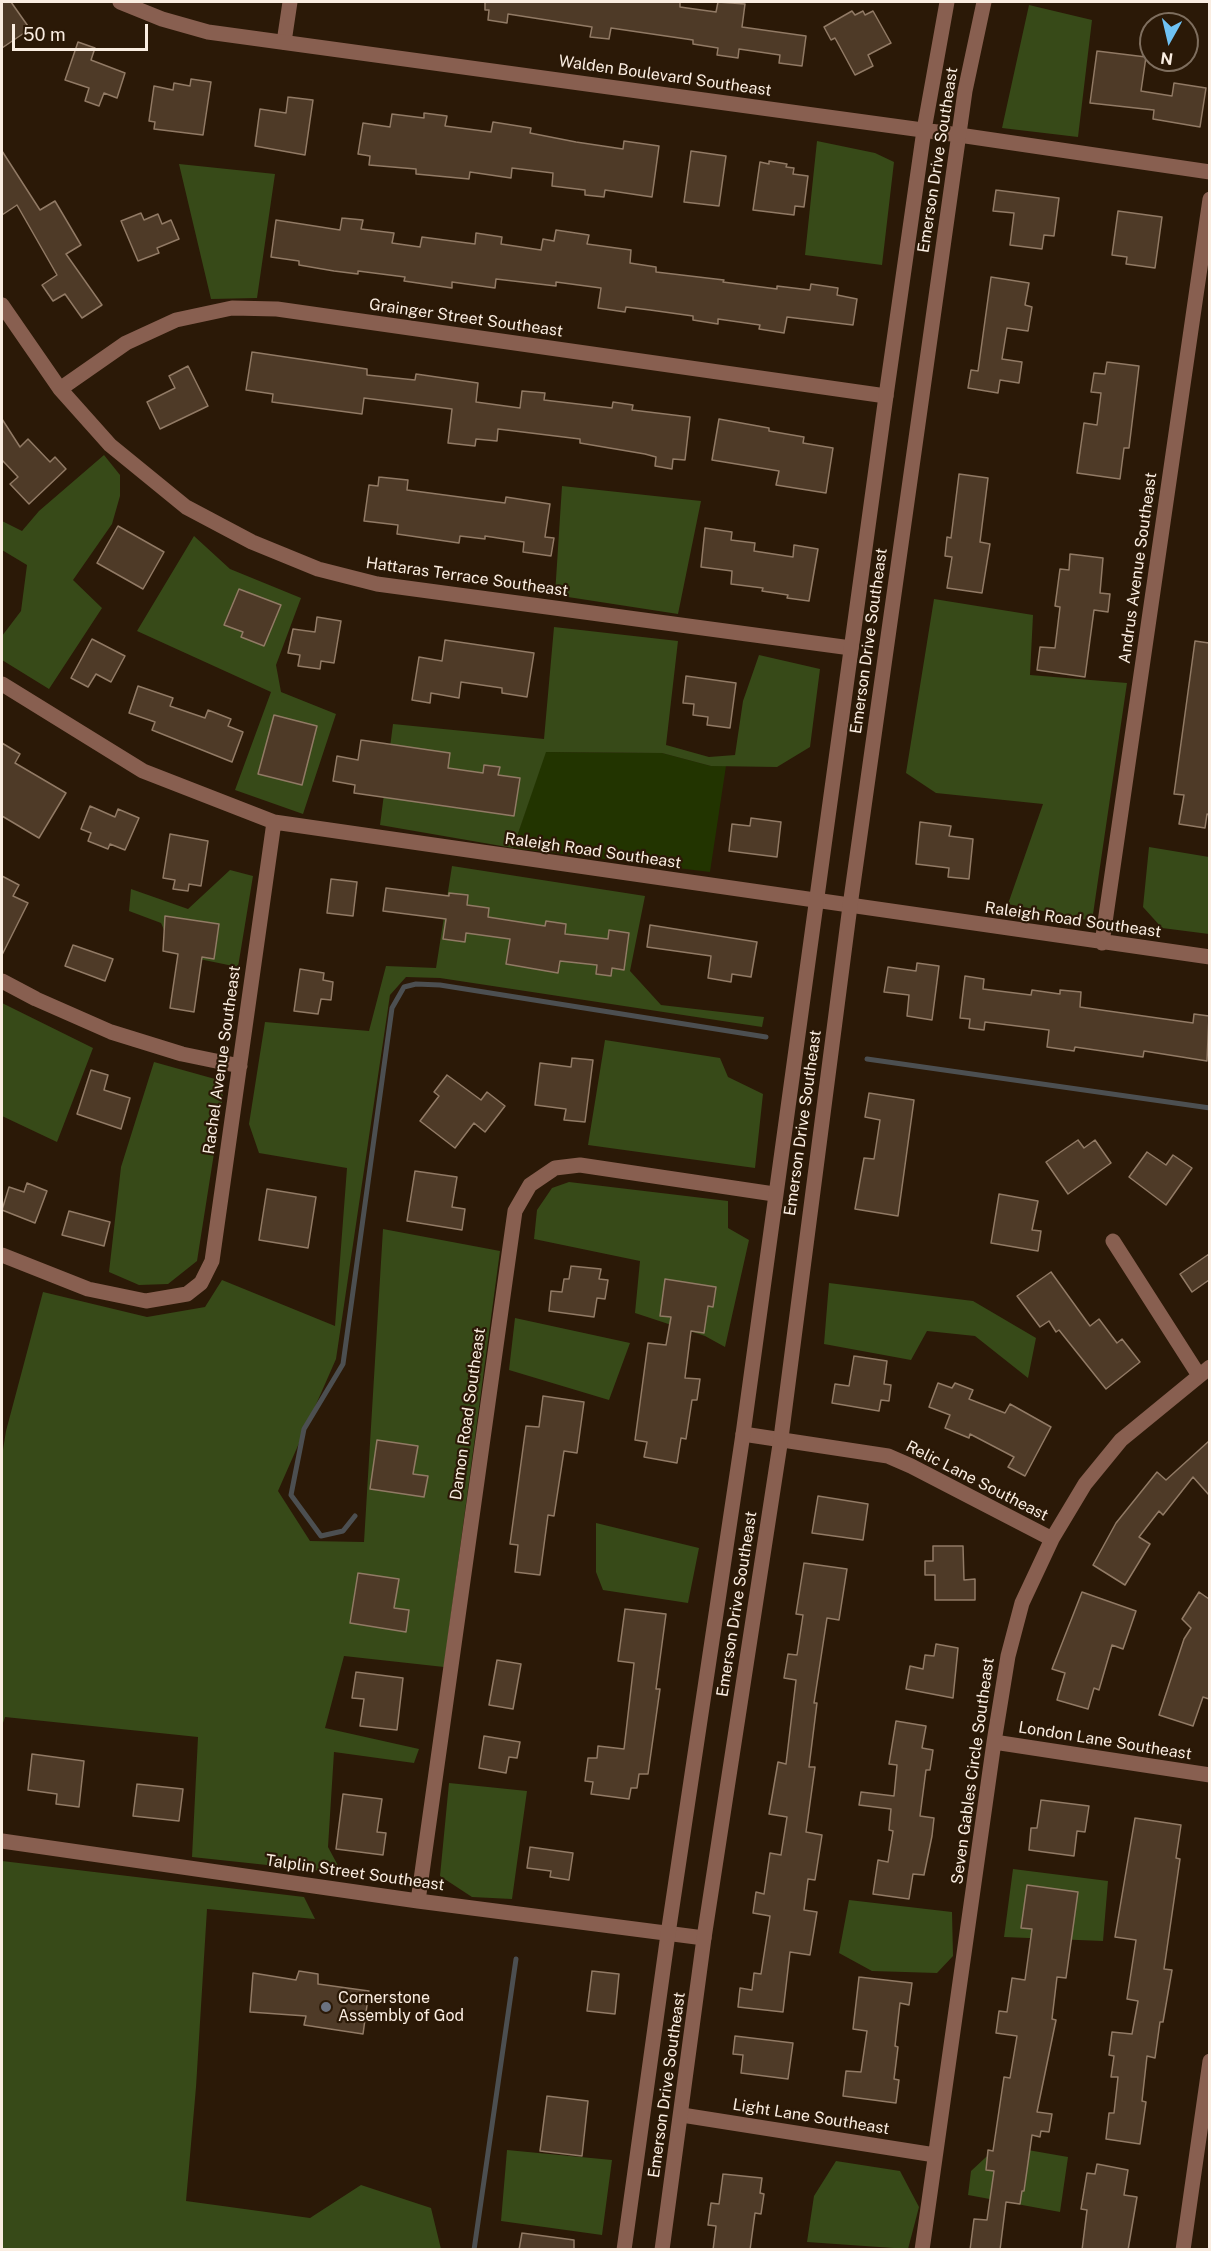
<!DOCTYPE html>
<html>
<head>
<meta charset="utf-8">
<style>
  body { margin:0 }
  #map { position:relative; width:1211px; height:2251px; overflow:hidden; background:#2b1907; font-family:"Public Sans",sans-serif }
  canvas { display:block }
  .frame { position:absolute; inset:0; border:3px solid #faede1; pointer-events:none }
  .north { position:absolute; left:1139px; top:12px; width:60px; height:60px; box-sizing:border-box; background:#2b1907; border:2px solid #7e6e5e; border-radius:50%; rotate:188deg; font-size:16px; font-weight:700; line-height:24px; text-align:center; color:#faede1 }
  .north::after { content:''; display:block; margin:auto; width:21px; height:27px; background:#6fc2f4; clip-path:polygon(50% 0,100% 100%,50% 72%,0 100%) }
  .scale { position:absolute; left:12px; top:24px; width:136px; height:27px; box-sizing:border-box; border:3px solid #faede1; border-top:0; padding-left:8px; font-size:18px; line-height:21px; white-space:nowrap; color:#faede1; -webkit-text-stroke:4px #2b1907; paint-order:stroke }
</style>
</head>
<body>
<div id="map">
<canvas width="1211" height="2251"></canvas>
<div class="frame"></div>
<div class="north">N</div>
<div class="scale">50 m</div>
</div>
<script>
const ctx = document.querySelector('canvas').getContext('2d');
ctx.lineJoin = 'round';
function fillPath(path, color) { ctx.fillStyle = color; ctx.fill(path, 'evenodd'); }
const shape = rows => new Path2D(rows.map(r => 'M' + r).join(''));
function trace(path, color, width, dash) { ctx.strokeStyle = color; ctx.lineWidth = width; ctx.lineCap = dash ? 'butt' : 'round'; ctx.setLineDash(dash || []); ctx.stroke(path); }
function write(font, color, halo, rows, align = 'center') {
  ctx.font = font + ' "Public Sans",sans-serif'; ctx.lineWidth = 4.5; ctx.setLineDash([]); ctx.textBaseline = 'middle'; ctx.strokeStyle = halo; ctx.fillStyle = color; for (const [text, x, y, turn = 0] of rows) {
    ctx.save(); ctx.translate(x, y); ctx.rotate((+turn || 0) * Math.PI / 180); ctx.textAlign = isNaN(turn) ? turn : align; if (halo) ctx.strokeText(text, 0, 0); ctx.fillText(text, 0, 0); ctx.restore();
  }
}
fillPath(shape([
  [545,752,662,753,711,766,726,766,710,872,513,848]
]), '#223400');
fillPath(shape([
  [1029,5,1092,20,1078,137,1002,128],
  [817,141,875,153,894,162,882,265,805,255],
  [179,164,275,174,257,298,211,299],
  [104,455,120,475,120,496,112,524,73,580,102,608,49,689,2,660,2,636,21,611,27,565,2,550,2,521,22,531,39,511],
  [562,486,701,501,678,614,555,595],
  [194,536,230,569,301,598,276,665,281,692,336,714,303,814,235,790,271,692,137,631],
  [934,599,1033,615,1030,675,1127,683,1092,921,1008,904,1043,804,936,793,906,773],
  [554,627,678,641,666,745,709,757,735,755,743,701,759,655,820,669,810,747,777,767,711,766,662,753,546,752,513,848,380,825,393,724,544,739],
  [1149,847,1209,857,1209,934,1162,928,1143,907],
  [452,866,645,896,630,971,661,1005,764,1017,762,1027,440,978,406,977,390,995,336,1359,278,1491,310,1541,364,1542,383,1229,500,1251,444,1667,344,1656,325,1728,419,1749,414,1763,334,1752,328,1847,342,1873,192,1857,198,1737,5,1717,2,1726,2,1456,6,1431,43,1292,147,1317,205,1307,222,1280,335,1326,347,1168,259,1153,249,1124,265,1022,369,1031,386,966,436,968],
  [230,870,253,876,238,967,175,954,161,923,129,911,131,889,188,909],
  [2,1003,93,1048,57,1142,2,1116],
  [605,1040,720,1058,728,1077,763,1094,755,1168,588,1145],
  [154,1062,215,1079,223,1096,197,1261,168,1284,139,1285,109,1272,121,1167],
  [569,1182,728,1201,728,1228,749,1240,725,1347,705,1336,635,1313,640,1261,534,1239,537,1210,552,1188],
  [829,1283,973,1301,1036,1338,1028,1378,975,1336,927,1331,911,1360,824,1344],
  [515,1318,630,1343,609,1400,509,1370],
  [596,1523,699,1548,688,1603,603,1590,596,1572],
  [449,1783,527,1791,512,1899,472,1897,440,1876],
  [2,1861,304,1897,315,1919,207,1909,196,2087,186,2201,310,2218,361,2185,431,2208,441,2249,2,2249],
  [1013,1869,1108,1881,1103,1941,1004,1937],
  [849,1900,952,1912,953,1956,937,1973,872,1971,839,1953],
  [999,2145,1068,2157,1060,2212,968,2195,971,2171],
  [507,2150,612,2160,602,2235,501,2221],
  [836,2161,900,2171,919,2207,908,2249,807,2242,814,2196]
]), '#374a18');
trace(shape([
  [867,1059,1210,1108],
  [355,1516,343,1531,321,1536,291,1495,304,1429,343,1364,392,1008,404,987,416,984,440,985,766,1037],
  [474,2250,516,1959]
]), '#4c4f51', 5);
const building = shape([
  [2,2,11,2,30,29,2,48,2,2],
  [485,2,680,2,680,7,716,12,718,2,745,4,742,27,806,36,802,66,779,63,780,55,739,49,738,58,717,55,718,48,693,44,693,40,611,28,609,39,590,37,592,27,508,14,507,23,488,20,489,10,485,10,485,2],
  [852,11,855,15,863,11,865,15,873,11,891,43,868,55,873,66,855,75,835,38,831,40,824,27,852,11],
  [78,42,95,48,91,60,125,73,117,98,104,93,99,106,85,101,89,88,65,80,78,42],
  [1097,51,1146,57,1141,91,1172,96,1174,83,1206,88,1200,127,1153,119,1154,110,1090,103,1097,51],
  [191,79,211,82,203,135,154,129,155,122,149,121,154,86,173,90,174,83,190,86,191,79],
  [288,97,313,100,305,155,255,146,260,109,286,113,288,97],
  [424,113,447,116,445,126,491,132,493,122,531,128,530,133,576,142,623,149,624,141,659,146,652,197,605,190,604,197,585,195,585,190,552,186,553,173,512,168,511,178,470,172,469,179,416,174,416,169,369,165,370,156,358,154,363,123,390,127,392,114,424,118,424,113],
  [2,151,40,210,55,201,81,245,66,254,102,305,82,318,65,294,53,301,42,285,57,275,17,205,2,215,2,151],
  [691,151,726,156,719,206,684,202,691,151],
  [769,161,787,164,786,167,794,168,793,174,808,176,804,207,795,206,794,215,753,210,760,162,769,164,769,161],
  [996,190,1059,198,1054,236,1044,235,1042,249,1010,245,1014,213,993,211,996,190],
  [1118,211,1162,217,1155,268,1126,264,1127,257,1112,255,1118,211],
  [141,213,144,220,158,214,162,224,171,220,179,239,157,248,159,253,138,261,121,221,141,213],
  [342,218,363,220,361,229,394,233,392,243,420,247,422,237,475,244,476,233,502,237,501,244,541,250,543,239,554,241,556,230,589,235,587,244,631,250,630,263,656,267,656,272,724,280,723,282,777,289,777,286,810,290,811,284,838,288,837,295,857,299,853,325,787,317,784,333,759,329,760,325,718,319,718,324,693,320,693,316,650,310,626,307,625,312,598,308,601,288,556,282,556,286,496,279,495,288,452,282,452,288,404,281,405,277,358,271,358,274,334,271,299,265,299,261,271,257,276,220,340,230,342,218],
  [991,277,1029,283,1025,305,1032,307,1028,331,1007,328,1002,359,1022,362,1019,383,1000,380,998,393,968,388,971,370,978,371,991,277],
  [252,352,367,369,367,375,415,380,416,374,478,383,476,402,520,408,522,391,545,393,544,400,612,408,613,402,633,405,632,410,690,417,685,460,673,459,672,469,655,466,656,457,645,454,580,443,580,439,498,429,497,441,476,439,475,446,448,443,452,409,364,398,362,414,272,402,273,394,246,390,252,352],
  [1107,362,1139,366,1129,448,1124,448,1120,479,1077,473,1084,423,1097,425,1101,393,1091,392,1094,373,1105,374,1107,362],
  [188,366,208,406,160,429,147,402,175,388,169,376,188,366],
  [2,419,20,447,28,439,50,462,55,457,66,469,29,504,10,484,18,477,2,460,2,419],
  [719,419,769,428,769,431,804,437,803,443,833,448,826,493,776,485,779,471,712,460,719,419],
  [959,474,988,478,980,542,990,544,982,593,947,588,952,557,945,556,947,537,951,538,959,474],
  [379,477,408,480,407,490,505,503,506,497,550,504,545,537,554,538,551,556,523,552,524,542,485,536,485,539,460,536,459,543,397,534,398,525,364,521,369,485,378,486,379,477],
  [118,526,164,552,143,589,97,563,118,526],
  [705,528,732,532,731,540,755,543,754,551,793,557,794,545,818,549,809,601,787,598,788,595,762,591,763,588,731,584,732,571,701,567,705,528],
  [1070,554,1103,558,1100,593,1110,594,1108,612,1094,610,1085,677,1037,670,1040,647,1055,648,1060,607,1055,606,1060,569,1069,570,1070,554],
  [239,589,281,605,264,646,241,637,243,632,224,625,239,589],
  [317,617,341,621,334,663,321,661,320,669,298,666,300,655,288,653,293,629,315,632,317,617],
  [92,639,125,656,111,682,96,674,88,687,71,678,92,639],
  [445,640,534,653,527,697,502,693,502,688,461,682,459,698,431,693,430,703,412,700,419,657,442,661,445,640],
  [1195,641,1209,643,1209,815,1207,814,1205,828,1179,824,1184,795,1174,794,1195,641],
  [686,676,736,683,730,728,707,725,708,717,693,715,694,704,683,703,686,676],
  [138,686,173,698,170,706,205,718,208,710,231,719,228,726,243,732,232,762,152,730,155,722,129,713,138,686],
  [274,715,317,726,302,785,258,774,274,715],
  [361,740,450,753,448,768,483,773,484,765,500,767,498,775,520,778,514,816,354,793,355,785,333,781,337,756,358,760,361,740],
  [2,743,20,754,15,763,66,793,39,838,2,816,2,743],
  [90,806,115,817,118,809,139,818,125,850,110,844,108,849,88,841,91,833,81,829,90,806],
  [751,818,781,822,777,857,729,851,732,824,750,826,751,818],
  [920,822,951,826,949,836,973,839,969,879,948,877,949,868,916,864,920,822],
  [170,834,208,841,201,886,189,884,188,891,173,889,175,880,163,878,170,834],
  [2,876,19,885,13,896,28,903,2,955,2,876],
  [331,879,357,882,353,916,327,913,331,879],
  [386,888,449,896,449,893,468,895,467,905,489,908,488,917,545,926,546,921,566,924,565,934,608,939,609,930,629,933,624,970,612,968,611,976,596,974,597,965,560,961,558,973,506,964,510,939,466,933,465,942,443,939,446,919,383,911,386,888],
  [165,916,219,924,214,959,202,957,194,1012,170,1008,178,954,163,951,165,916],
  [650,925,757,942,751,977,732,974,731,982,708,978,711,956,647,947,650,925],
  [73,945,113,959,105,981,65,966,73,945],
  [917,963,939,966,932,1020,907,1016,909,995,884,992,888,967,916,971,917,963],
  [300,969,324,973,323,980,333,982,331,1000,321,999,318,1014,294,1011,300,969],
  [965,976,984,979,983,989,1031,995,1032,990,1060,994,1060,990,1081,992,1080,1007,1193,1023,1194,1014,1209,1016,1207,1061,1144,1051,1143,1057,1075,1047,1074,1051,1047,1047,1049,1030,985,1022,984,1030,969,1028,970,1019,960,1018,965,976],
  [572,1058,593,1060,585,1122,564,1120,566,1109,535,1105,540,1063,571,1067,572,1058],
  [91,1070,108,1075,104,1090,130,1098,121,1129,77,1114,91,1070],
  [447,1075,481,1100,487,1092,505,1106,485,1132,474,1123,455,1148,420,1121,439,1096,434,1092,447,1075],
  [869,1093,914,1100,898,1216,855,1209,864,1158,874,1159,880,1120,865,1117,869,1093],
  [1078,1140,1084,1148,1095,1140,1111,1163,1068,1194,1046,1162,1078,1140],
  [1147,1152,1166,1165,1173,1155,1192,1168,1166,1205,1129,1177,1147,1152],
  [415,1171,457,1177,452,1207,465,1209,462,1230,407,1221,415,1171],
  [27,1183,47,1191,35,1223,2,1210,9,1187,24,1192,27,1183],
  [267,1189,316,1197,308,1248,259,1240,267,1189],
  [999,1194,1038,1201,1032,1230,1041,1231,1038,1251,991,1243,999,1194],
  [69,1211,110,1222,104,1246,62,1235,69,1211],
  [1209,1254,1209,1280,1192,1292,1180,1274,1209,1254],
  [571,1266,601,1269,599,1279,608,1280,605,1299,597,1298,594,1317,549,1311,551,1291,562,1292,564,1279,569,1279,571,1266],
  [1051,1272,1090,1326,1099,1319,1117,1343,1122,1339,1140,1362,1106,1389,1059,1330,1056,1332,1049,1321,1040,1327,1017,1296,1051,1272],
  [665,1279,716,1287,713,1307,708,1306,704,1333,691,1331,685,1378,700,1379,697,1400,692,1400,686,1439,681,1438,677,1463,644,1457,647,1442,635,1440,648,1343,666,1345,671,1317,660,1316,665,1279],
  [854,1356,887,1361,884,1384,891,1385,889,1401,881,1400,879,1411,832,1403,835,1384,849,1386,854,1356],
  [938,1383,952,1388,955,1383,973,1390,969,1399,1005,1413,1010,1404,1051,1427,1025,1476,1008,1467,1014,1457,970,1434,969,1438,945,1428,950,1415,929,1407,938,1383],
  [543,1396,584,1402,577,1453,564,1451,554,1516,548,1515,540,1575,515,1572,518,1545,510,1544,526,1426,539,1427,543,1396],
  [377,1440,418,1446,413,1474,428,1476,424,1497,370,1489,377,1440],
  [1209,1441,1209,1495,1193,1477,1163,1515,1159,1511,1139,1537,1150,1544,1125,1585,1093,1565,1116,1523,1157,1472,1166,1480,1209,1441],
  [818,1496,868,1504,863,1540,812,1533,818,1496],
  [933,1546,963,1546,964,1580,975,1579,975,1600,935,1600,935,1575,925,1575,925,1561,933,1561,933,1546],
  [804,1563,847,1569,839,1620,827,1618,814,1703,817,1703,809,1767,815,1767,806,1832,822,1835,815,1880,808,1879,804,1910,817,1912,810,1955,790,1952,783,2012,738,2007,740,1988,752,1990,754,1973,761,1974,770,1916,753,1913,756,1892,764,1894,770,1853,781,1855,787,1817,769,1814,778,1762,786,1764,796,1680,784,1678,788,1654,797,1655,803,1615,796,1614,804,1563],
  [358,1573,399,1579,394,1608,409,1610,406,1632,350,1623,358,1573],
  [1082,1592,1136,1611,1123,1649,1112,1645,1099,1690,1094,1688,1088,1709,1057,1700,1065,1673,1052,1669,1082,1592],
  [1199,1592,1209,1599,1209,1699,1203,1697,1193,1726,1159,1715,1184,1639,1191,1628,1182,1619,1199,1592],
  [625,1609,666,1614,656,1689,660,1689,648,1774,639,1774,637,1788,631,1788,629,1799,591,1794,593,1782,585,1781,588,1758,597,1758,598,1746,624,1749,634,1663,618,1661,625,1609],
  [936,1644,958,1648,953,1698,906,1689,910,1666,923,1669,925,1655,934,1656,936,1644],
  [497,1660,521,1664,513,1709,489,1705,497,1660],
  [356,1672,403,1678,397,1730,360,1726,364,1699,352,1698,356,1672],
  [896,1721,926,1726,922,1748,933,1750,930,1770,926,1770,920,1816,934,1818,932,1836,924,1875,913,1874,909,1899,873,1894,878,1860,888,1862,893,1831,889,1830,891,1809,859,1805,861,1792,894,1796,897,1765,889,1764,896,1721],
  [484,1736,520,1742,517,1758,509,1757,506,1773,479,1768,484,1736],
  [32,1754,84,1761,79,1807,56,1804,57,1794,28,1790,32,1754],
  [137,1784,183,1789,179,1821,133,1816,137,1784],
  [343,1794,382,1799,377,1832,386,1833,383,1855,336,1849,343,1794],
  [1041,1800,1089,1806,1085,1832,1077,1831,1074,1856,1029,1850,1031,1828,1037,1828,1041,1800],
  [1135,1818,1181,1825,1176,1858,1180,1859,1164,1969,1172,1970,1163,2022,1160,2022,1155,2058,1147,2056,1142,2101,1146,2102,1140,2144,1106,2139,1109,2113,1114,2113,1118,2077,1111,2077,1114,2056,1109,2055,1112,2032,1132,2034,1138,2001,1127,1999,1136,1940,1115,1937,1135,1818],
  [530,1847,573,1853,569,1880,550,1877,551,1871,527,1868,530,1847],
  [1027,1885,1078,1892,1066,1978,1057,1977,1052,2019,1056,2020,1037,2112,1052,2114,1049,2132,1041,2131,1040,2137,1032,2135,1024,2191,1022,2191,1020,2204,1006,2202,1000,2250,970,2250,974,2219,987,2220,994,2171,986,2170,988,2150,993,2151,1004,2077,1010,2078,1017,2036,996,2033,999,2011,1007,2012,1012,1978,1025,1980,1032,1929,1021,1928,1027,1885],
  [299,1971,318,1974,318,1984,369,1991,363,2034,304,2025,306,2016,250,2012,253,1973,296,1980,299,1971],
  [592,1971,619,1974,615,2014,587,2011,592,1971],
  [859,1977,912,1983,909,2005,900,2003,895,2046,898,2047,894,2079,899,2080,896,2103,843,2096,846,2071,861,2072,867,2031,853,2029,859,1977],
  [735,2036,793,2043,788,2079,741,2073,743,2055,733,2054,735,2036],
  [547,2096,588,2101,582,2156,540,2151,547,2096],
  [1097,2164,1128,2170,1124,2195,1137,2197,1128,2250,1082,2250,1087,2210,1081,2209,1087,2173,1095,2174,1097,2164],
  [723,2174,762,2178,760,2193,764,2194,761,2214,755,2213,750,2250,713,2250,716,2226,708,2225,711,2203,719,2204,723,2174],
  [522,2233,574,2240,574,2250,519,2250,522,2233]
]);
fillPath(building, '#4e3a27');
trace(building, '#917a65', 1.5);
trace(shape([
  [284,42,290,2],
  [959,135,1210,172],
  [2,305,60,389,110,445,186,507,252,542,318,569,377,584,851,648],
  [60,389,126,343,176,320,232,308,277,309,886,396],
  [2,684,143,771,274,822,1210,957],
  [1102,943,1210,199],
  [2,981,36,999,111,1032,182,1054,240,1066],
  [1113,1241,1198,1374],
  [2,1255,88,1289,146,1301,187,1294,201,1283,212,1261,274,822],
  [743,1434,888,1456,911,1466,1052,1539],
  [994,1742,1210,1775],
  [2,1841,418,1901,704,1938],
  [418,1901,515,1211,530,1185,555,1168,580,1165,774,1194],
  [682,2115,935,2155],
  [922,2250,994,1742,1008,1656,1022,1603,1052,1539,1085,1484,1121,1440,1210,1367],
  [1183,2250,1210,2061]
]), '#885f50', 15);
trace(shape([
  [120,2,162,19,208,32,959,135],
  [624,2250,668,1934,743,1434,886,396,924,130,947,2],
  [662,2250,704,1938,781,1438,850,906,965,91,984,2]
]), '#885f50', 15);
for (const [x, y, r, color] of [
  [326,2007,6,"#6b7280"]
]) { const dot = new Path2D(); dot.arc(x, y, r, 0, 2 * Math.PI); ctx.fillStyle = color; ctx.fill(dot); trace(dot, '#2b1907', 2); }
write('16px', '#faede1', '#2b1907', [
  ["Walden Boulevard Southeast",665,76,8],
  ["Emerson Drive Southeast",938,160,-81],
  ["Grainger Street Southeast",466,318,8],
  ["Andrus Avenue Southeast",1138,568,-82],
  ["Hattaras Terrace Southeast",467,577,8],
  ["Emerson Drive Southeast",869,641,-82],
  ["Raleigh Road Southeast",593,851,8],
  ["Raleigh Road Southeast",1073,920,8],
  ["Rachel Avenue Southeast",222,1060,-82],
  ["Emerson Drive Southeast",803,1123,-82],
  ["Damon Road Southeast",468,1414,-82],
  ["Relic Lane Southeast",977,1481,27],
  ["Emerson Drive Southeast",737,1604,-81],
  ["London Lane Southeast",1105,1741,9],
  ["Seven Gables Circle Southeast",973,1771,-82],
  ["Talplin Street Southeast",355,1873,8],
  ["Emerson Drive Southeast",667,2085,-82],
  ["Light Lane Southeast",811,2117,9]
]);
write('16px', '#faede1', '#2b1907', [
  ["Cornerstone",338,1998],
  ["Assembly of God",338,2016]
], 'left');
</script>
</body>
</html>
